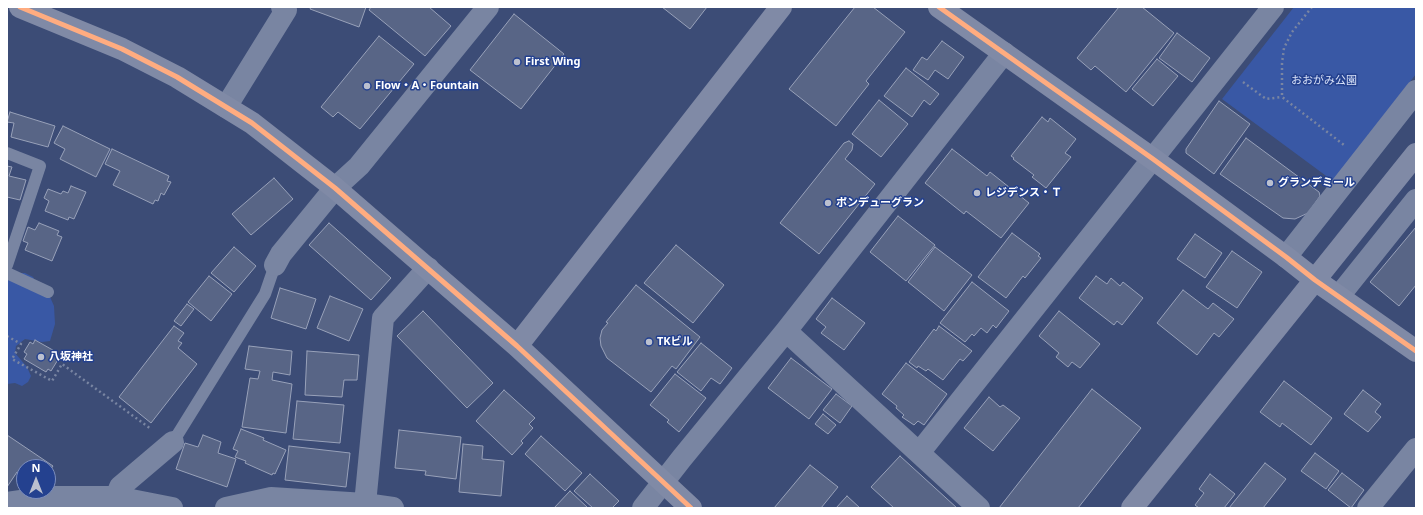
<!DOCTYPE html>
<html>
<head>
<meta charset="utf-8">
<style>
  body { margin:0 }
  #map { position:relative; width:1423px; height:515px; overflow:hidden; background:#3c4c76; font-family:"Noto Sans",sans-serif }
  canvas { display:block }
  .frame { position:absolute; inset:0; border:8px solid #fff; pointer-events:none }
  .north { position:absolute; left:16px; top:459px; width:40px; height:40px; box-sizing:border-box; background:#24418f; border:1px solid #7c8dbc; border-radius:50%; rotate:0deg; font-size:11px; font-weight:700; line-height:16px; text-align:center; color:#fff }
  .north::after { content:''; display:block; margin:auto; width:14px; height:18px; background:#bbc0cf; clip-path:polygon(50% 0,100% 100%,50% 72%,0 100%) }
</style>
</head>
<body>
<div id="map">
<canvas width="1423" height="515"></canvas>
<div class="frame"></div>
<div class="north">N</div>
</div>
<script>
const ctx = document.querySelector('canvas').getContext('2d');
ctx.lineJoin = 'round';
function fillPath(path, color) { ctx.fillStyle = color; ctx.fill(path, 'evenodd'); }
const shape = rows => new Path2D(rows.map(r => 'M' + r).join(''));
function trace(path, color, width, dash) { ctx.strokeStyle = color; ctx.lineWidth = width; ctx.lineCap = dash ? 'butt' : 'round'; ctx.setLineDash(dash || []); ctx.stroke(path); }
function write(font, color, halo, rows, align = 'center') {
  ctx.font = font + ' "Noto Sans","Noto Sans JP",sans-serif'; ctx.lineWidth = 3; ctx.setLineDash([]); ctx.textBaseline = 'middle'; ctx.strokeStyle = halo; ctx.fillStyle = color; for (const [text, x, y, turn = 0] of rows) {
    ctx.save(); ctx.translate(x, y); ctx.rotate((+turn || 0) * Math.PI / 180); ctx.textAlign = isNaN(turn) ? turn : align; if (halo) ctx.strokeText(text, 0, 0); ctx.fillText(text, 0, 0); ctx.restore();
  }
}
fillPath(shape([
  [1294,7,1416,7,1416,74,1333,181,1222,99],
  [16,273,25,273,33,277,36,283,50,297,54,306,55,324,50,341,42,342,25,339,16,346,15,353,27,367,31,376,28,382,22,386,15,383,7,384,7,276]
]), '#3958a5');
const building = shape([
  [311,7,366,7,359,27,310,9,311,7],
  [371,7,429,7,451,26,425,56,369,10,371,7],
  [662,7,707,7,690,29,662,7],
  [855,7,873,7,905,32,866,81,869,84,836,126,789,89,855,7],
  [1119,7,1142,7,1174,33,1126,92,1095,66,1091,70,1077,58,1119,7],
  [514,14,564,54,521,109,470,70,514,14],
  [1177,33,1210,58,1192,82,1159,58,1177,33],
  [379,36,414,64,360,129,338,112,333,117,321,107,379,36],
  [942,41,964,57,948,79,935,70,928,80,913,70,922,57,927,60,942,41],
  [1157,59,1178,76,1153,106,1132,89,1157,59],
  [906,68,939,94,930,105,924,100,912,117,884,96,906,68],
  [879,100,908,124,881,157,852,134,879,100],
  [1219,101,1250,124,1214,174,1186,153,1186,149,1219,101],
  [10,112,55,126,48,147,11,137,14,123,7,122,10,112],
  [1042,117,1048,122,1050,118,1076,139,1065,153,1071,157,1046,188,1032,177,1034,175,1013,159,1014,158,1011,156,1042,117],
  [63,126,110,149,96,177,60,159,65,149,54,143,63,126],
  [1246,138,1319,192,1320,196,1308,213,1295,219,1283,218,1220,174,1246,138],
  [849,141,853,144,852,150,845,159,875,184,819,254,780,223,844,143,849,141],
  [112,149,169,176,167,181,171,182,164,195,161,193,158,201,155,200,153,204,113,185,120,171,105,164,112,149],
  [952,149,987,176,990,172,1029,203,1001,238,966,211,964,214,925,183,952,149],
  [7,166,12,167,9,176,26,180,20,200,7,197,7,166],
  [274,178,293,199,251,235,232,214,274,178],
  [71,186,86,192,74,219,69,217,68,220,45,211,49,201,44,198,48,189,61,194,63,191,68,193,71,186],
  [898,216,935,245,906,281,870,252,898,216],
  [39,223,59,231,57,235,62,237,52,261,25,250,28,243,23,241,28,227,35,230,39,223],
  [329,223,391,278,371,300,309,245,329,223],
  [1416,227,1416,285,1399,306,1370,282,1416,227],
  [1012,233,1040,254,1038,256,1041,258,1025,278,1023,276,1006,298,978,277,1012,233],
  [1195,234,1222,253,1205,278,1177,259,1195,234],
  [676,245,724,285,693,323,644,283,676,245],
  [234,247,256,266,234,292,211,273,234,247],
  [935,247,972,275,944,311,908,282,935,247],
  [1232,251,1262,272,1237,308,1206,287,1232,251],
  [209,276,232,294,211,321,188,302,209,276],
  [1096,276,1107,284,1111,278,1120,286,1123,282,1143,298,1122,325,1117,321,1114,325,1079,298,1096,276],
  [972,282,1009,311,996,328,993,325,987,333,981,328,974,336,972,334,965,342,940,323,972,282],
  [636,285,700,337,676,369,672,366,651,392,607,358,601,346,600,338,602,330,608,323,606,322,636,285],
  [280,288,316,299,306,329,271,318,280,288],
  [1183,290,1208,309,1213,303,1234,319,1219,337,1214,333,1197,355,1157,323,1183,290],
  [330,296,363,309,349,341,317,328,330,296],
  [832,298,865,323,844,350,821,333,826,327,816,319,832,298],
  [187,304,194,309,181,326,174,321,187,304],
  [423,311,493,383,467,408,397,336,423,311],
  [1059,311,1100,344,1080,368,1072,362,1068,367,1056,357,1059,353,1039,336,1059,311],
  [174,326,184,333,178,341,182,343,178,348,197,364,151,423,119,397,174,326],
  [939,326,972,351,963,361,960,359,943,380,928,369,926,371,918,366,917,368,909,362,934,329,936,331,939,326],
  [35,340,58,353,56,356,59,358,51,371,48,369,46,372,24,359,27,354,24,352,30,342,33,344,35,340],
  [701,343,732,368,720,384,711,378,701,391,677,372,701,343],
  [249,346,292,351,290,375,273,372,272,380,292,384,286,433,242,427,250,378,258,379,260,371,245,369,249,346],
  [307,351,359,355,357,380,344,380,342,397,305,395,307,351],
  [791,358,832,389,809,419,768,388,791,358],
  [906,363,947,394,924,425,918,421,914,425,902,417,904,415,896,408,897,406,882,394,906,363],
  [675,374,706,398,679,432,667,422,669,420,650,405,675,374],
  [1284,381,1332,418,1311,445,1282,423,1280,427,1260,412,1284,381],
  [1092,389,1141,428,1078,508,999,508,1092,389],
  [504,390,535,418,529,424,533,428,521,441,523,443,512,455,476,421,504,390],
  [1363,390,1381,404,1375,412,1381,417,1368,432,1344,414,1363,390],
  [836,394,852,406,840,423,823,410,836,394],
  [989,397,1000,407,1003,405,1020,418,993,451,964,428,989,397],
  [297,401,344,405,340,443,293,439,297,401],
  [823,414,836,425,828,434,815,424,823,414],
  [241,429,264,438,263,440,286,450,275,474,273,473,272,475,245,463,246,461,235,457,238,451,233,449,241,429],
  [399,430,461,437,456,479,425,475,426,471,395,468,399,430],
  [7,435,53,466,48,473,48,467,24,467,24,476,17,472,7,487,7,435],
  [203,435,221,442,218,453,236,459,227,487,176,469,185,443,198,447,203,435],
  [541,436,582,473,565,491,525,454,541,436],
  [463,444,483,446,482,459,504,461,501,496,459,492,463,444],
  [289,446,350,453,346,487,285,480,289,446],
  [1315,453,1339,471,1326,489,1301,471,1315,453],
  [900,456,957,508,894,508,871,487,900,456],
  [1265,463,1286,479,1263,508,1229,508,1265,463],
  [810,465,838,487,821,508,774,508,810,465],
  [1342,473,1364,490,1351,508,1328,490,1342,473],
  [590,474,619,501,612,508,593,508,574,491,590,474],
  [1210,474,1235,494,1224,508,1199,508,1195,505,1204,493,1199,489,1210,474],
  [570,491,588,508,554,508,570,491],
  [847,496,860,508,836,508,847,496]
]);
fillPath(building, '#586586');
trace(building, '#98a1b9', 1);
trace(shape([
  [1312,7,1292,32,1284,48,1282,63,1282,97,1344,145],
  [1243,82,1266,99,1282,97],
  [7,336,21,344,12,359,52,381,62,364,151,429]
]), '#7985a2', 2.5, [2, 3]);
trace(shape([
  [7,153,40,166,7,265],
  [7,273,48,292],
  [173,442,265,294,275,265]
]), '#7985a2', 12);
trace(shape([
  [226,107,286,10,282,7],
  [1286,257,1416,91],
  [275,265,281,254,335,188,359,166,488,7],
  [1339,296,1416,200],
  [786,331,979,508],
  [919,453,1273,7],
  [116,497,120,487,173,442],
  [7,503,49,497,116,497,172,508],
  [365,504,383,318,428,268],
  [226,508,271,498,365,504,393,508],
  [643,508,682,458,786,331,1004,53],
  [1368,508,1416,449]
]), '#7985a2', 22);
trace(shape([
  [20,7,122,49,177,77,252,123,335,188,517,346,691,508],
  [939,7,1153,159,1286,257,1315,280,1416,351],
  [517,346,781,7],
  [1132,508,1416,154]
]), '#808aa6', 22);
trace(shape([
  [20,7,122,49,177,77,252,123,335,188,517,346,691,508],
  [939,7,1153,159,1286,257,1315,280,1416,351]
]), '#ffac80', 5);
for (const [x, y, r, color] of [
  [517,62,4,"#bbc0cf"],
  [367,86,4,"#bbc0cf"],
  [1270,183,4,"#bbc0cf"],
  [977,193,4,"#bbc0cf"],
  [828,203,4,"#bbc0cf"],
  [649,342,4,"#bbc0cf"],
  [41,357,4,"#bbc0cf"]
]) { const dot = new Path2D(); dot.arc(x, y, r, 0, 2 * Math.PI); ctx.fillStyle = color; ctx.fill(dot); trace(dot, '#24418f', 1.5); }
write('bold 11px', '#fff', '#24418f', [
  ["First Wing",525,62],
  ["Flow・A・Fountain",375,86],
  ["グランデミール",1278,183],
  ["レジデンス・Ｔ",985,193],
  ["ポンデューグラン",836,203],
  ["TKビル",657,342],
  ["八坂神社",49,357]
], 'left');
write('11px', '#dae3f9', '#24418f', [
  ["おおがみ公園",1324,81]
]);
</script>
</body>
</html>
